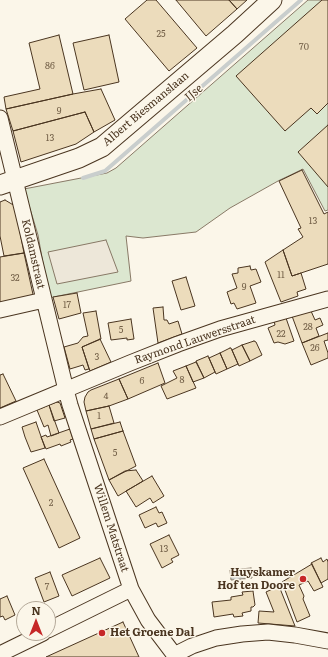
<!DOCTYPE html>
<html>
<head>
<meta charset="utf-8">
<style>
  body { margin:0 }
  #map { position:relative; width:328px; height:657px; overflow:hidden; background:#fbf6e9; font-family:Literata,serif }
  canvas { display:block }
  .north { position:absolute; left:16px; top:601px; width:40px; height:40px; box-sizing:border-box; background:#fbf6e9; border:1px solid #b4a999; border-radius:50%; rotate:0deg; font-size:11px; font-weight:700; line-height:16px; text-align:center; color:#4a3520 }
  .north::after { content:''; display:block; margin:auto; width:14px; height:18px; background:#c62828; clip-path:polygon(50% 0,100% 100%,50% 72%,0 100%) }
</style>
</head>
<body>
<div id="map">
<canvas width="328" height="657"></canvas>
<div class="north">N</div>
</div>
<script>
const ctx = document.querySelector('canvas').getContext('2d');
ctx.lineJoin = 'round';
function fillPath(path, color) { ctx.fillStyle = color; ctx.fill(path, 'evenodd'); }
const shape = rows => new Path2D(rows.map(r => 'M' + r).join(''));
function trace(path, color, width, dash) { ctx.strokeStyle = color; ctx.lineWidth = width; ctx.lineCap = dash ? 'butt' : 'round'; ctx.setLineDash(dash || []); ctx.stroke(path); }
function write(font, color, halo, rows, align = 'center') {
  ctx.font = font + ' Literata,serif'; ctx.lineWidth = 3; ctx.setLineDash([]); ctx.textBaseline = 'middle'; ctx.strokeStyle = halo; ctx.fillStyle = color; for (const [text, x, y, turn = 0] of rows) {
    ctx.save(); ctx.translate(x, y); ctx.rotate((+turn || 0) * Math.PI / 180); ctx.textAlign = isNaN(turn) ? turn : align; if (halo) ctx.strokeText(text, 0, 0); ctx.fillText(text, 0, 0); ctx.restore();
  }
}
const green = shape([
  [308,0,328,0,328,210,325,211,303,169,278,181,230,208,196,232,143,238,126,236,131,281,49,298,38,235,24,189,107,173,116,168,308,0]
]);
fillPath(green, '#dce7d0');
trace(green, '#887966', 1);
const parking = shape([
  [106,240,118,272,57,284,48,252,106,240]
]);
fillPath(parking, '#ede7d9');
trace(parking, '#887966', 1);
const water = shape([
  [251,568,252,578,231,580,230,570,251,568]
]);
fillPath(water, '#c9cecd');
trace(water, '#887966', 1);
trace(shape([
  [83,178,105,171,301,0]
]), '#c9cecd', 4);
const building = shape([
  [147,0,156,0,197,48,169,71,125,19,147,0],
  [176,0,229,0,237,9,206,36,176,0],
  [229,0,247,0,237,9,229,0],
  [322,0,328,0,328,103,317,114,311,108,285,131,236,76,322,0],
  [59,35,73,94,6,109,4,97,40,89,29,43,59,35],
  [109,35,119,82,84,90,73,43,109,35],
  [101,89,115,120,94,132,85,112,13,131,6,109,73,94,101,89],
  [85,112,94,132,76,144,21,162,13,131,85,112],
  [328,125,328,187,298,152,328,125],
  [302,170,324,214,328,212,328,264,292,276,283,250,303,237,298,229,301,228,279,181,302,170],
  [5,200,15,206,24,253,4,256,0,236,0,202,5,200],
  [283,250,292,276,301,273,306,289,297,292,298,296,281,302,265,262,283,250],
  [24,253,34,299,0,303,0,257,24,253],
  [250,266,251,270,256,269,261,282,250,286,256,303,237,309,234,303,231,304,227,292,237,288,232,274,238,273,238,268,250,266],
  [186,277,195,306,181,310,172,281,186,277],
  [77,293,81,313,59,319,53,297,77,293],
  [163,307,164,320,167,320,169,324,178,321,182,334,158,343,153,308,163,307],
  [96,311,101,339,82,347,89,369,85,370,83,365,70,369,64,347,78,343,83,337,88,336,83,313,96,311],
  [311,311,315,320,320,318,323,325,316,328,319,336,302,343,292,316,311,311],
  [286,318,294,341,285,344,278,342,274,343,268,328,275,325,274,321,286,318],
  [131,319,134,339,127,340,127,338,111,340,108,323,131,319],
  [328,333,328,340,324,341,328,353,328,358,311,365,302,343,328,333],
  [100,339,111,362,90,371,82,347,100,339],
  [254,341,256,342,262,355,250,361,242,345,254,341],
  [242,345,250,361,239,366,232,350,242,345],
  [230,348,231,348,238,364,227,369,220,353,230,348],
  [220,353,227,369,216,374,209,358,220,353],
  [208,356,215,372,204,378,196,361,208,356],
  [196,362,204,378,193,382,186,366,196,362],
  [158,363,165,383,128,399,119,379,158,363],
  [186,366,196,388,167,399,161,386,177,378,173,371,186,366],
  [3,374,16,401,0,408,0,375,3,374],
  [119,379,128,399,109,406,86,411,84,402,85,397,88,392,91,390,119,379],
  [57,402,60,403,65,418,54,421,49,405,57,402],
  [49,405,59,433,51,436,48,425,44,427,37,410,49,405],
  [109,406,114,423,91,429,86,411,109,406],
  [36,422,45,448,31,452,25,437,22,427,36,422],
  [120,422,123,431,94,439,91,429,120,422],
  [70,429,73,439,70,440,71,442,61,446,60,444,46,449,41,437,46,435,47,437,70,429],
  [123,431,136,466,109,480,94,439,123,431],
  [44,459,80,538,59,548,23,468,44,459],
  [136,470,143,481,118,496,109,480,125,471,136,470],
  [152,476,164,496,153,503,150,498,136,507,126,491,152,476],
  [156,507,159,513,162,512,167,523,158,527,156,523,145,528,139,515,156,507],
  [169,535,179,555,171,559,173,562,162,568,150,544,169,535],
  [100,558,110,578,72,596,62,575,100,558],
  [321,558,323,562,327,559,328,562,328,579,321,583,311,563,321,558],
  [312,564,323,587,314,591,308,581,299,585,304,596,303,599,310,616,297,622,282,582,312,564],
  [50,572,59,596,44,602,35,578,50,572],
  [279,586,295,626,258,623,259,611,274,612,266,592,279,586],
  [253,591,255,605,253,607,251,607,251,611,242,613,243,616,234,617,233,614,214,617,212,602,231,600,231,597,243,595,242,592,253,591],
  [7,596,15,615,5,620,3,616,0,617,0,599,7,596],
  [123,622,139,657,46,657,123,622]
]);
fillPath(building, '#ecdcbc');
trace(building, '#4a3520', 1);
const minor = shape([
  [0,118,66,390,70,405,131,589,148,620,176,657],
  [0,310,44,300],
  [0,417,130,363,178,344,220,329,328,299],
  [48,630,131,589],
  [0,654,43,633],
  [174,655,192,646,216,638,242,634,268,632,295,635,328,641]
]);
const major = shape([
  [0,185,79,158,102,147,235,34,272,0]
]);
trace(minor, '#4a3520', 17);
trace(major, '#4a3520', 21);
trace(minor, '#fbf6e9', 15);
trace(major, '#fbf6e9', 19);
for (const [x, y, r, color] of [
  [303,579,4,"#c62828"],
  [102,633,4,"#c62828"]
]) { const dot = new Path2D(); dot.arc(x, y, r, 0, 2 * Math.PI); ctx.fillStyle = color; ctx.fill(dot); trace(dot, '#fbf6e9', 1.5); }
write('9px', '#725f47', null, [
  ["25",161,34],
  ["70",304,47],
  ["86",50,66],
  ["9",59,111],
  ["13",50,138],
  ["13",313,221],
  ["11",281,275],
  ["32",15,278],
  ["9",244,287],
  ["17",67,305],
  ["28",308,327],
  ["5",121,330],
  ["22",281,334],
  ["26",315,348],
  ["3",97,357],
  ["8",182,380],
  ["6",142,381],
  ["4",106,396],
  ["1",99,416],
  ["5",115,453],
  ["2",51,503],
  ["13",164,549],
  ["7",47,587]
]);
write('11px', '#4a3520', '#fbf6e9', [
  ["Albert Biesmanslaan",146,109,-40],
  ["Koldamstraat",33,254,77],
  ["Raymond Lauwersstraat",195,340,-19],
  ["Willem Matstraat",111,528,72]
]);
write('bold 11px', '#4a3520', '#fbf6e9', [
  ["Huyskamer",295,573],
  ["Hof ten Doore",295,586],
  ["Het Groene Dal",110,633,"left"]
], 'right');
write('italic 12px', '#4a3520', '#fbf6e9', [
  ["IJse",194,93,-41]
]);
</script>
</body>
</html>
